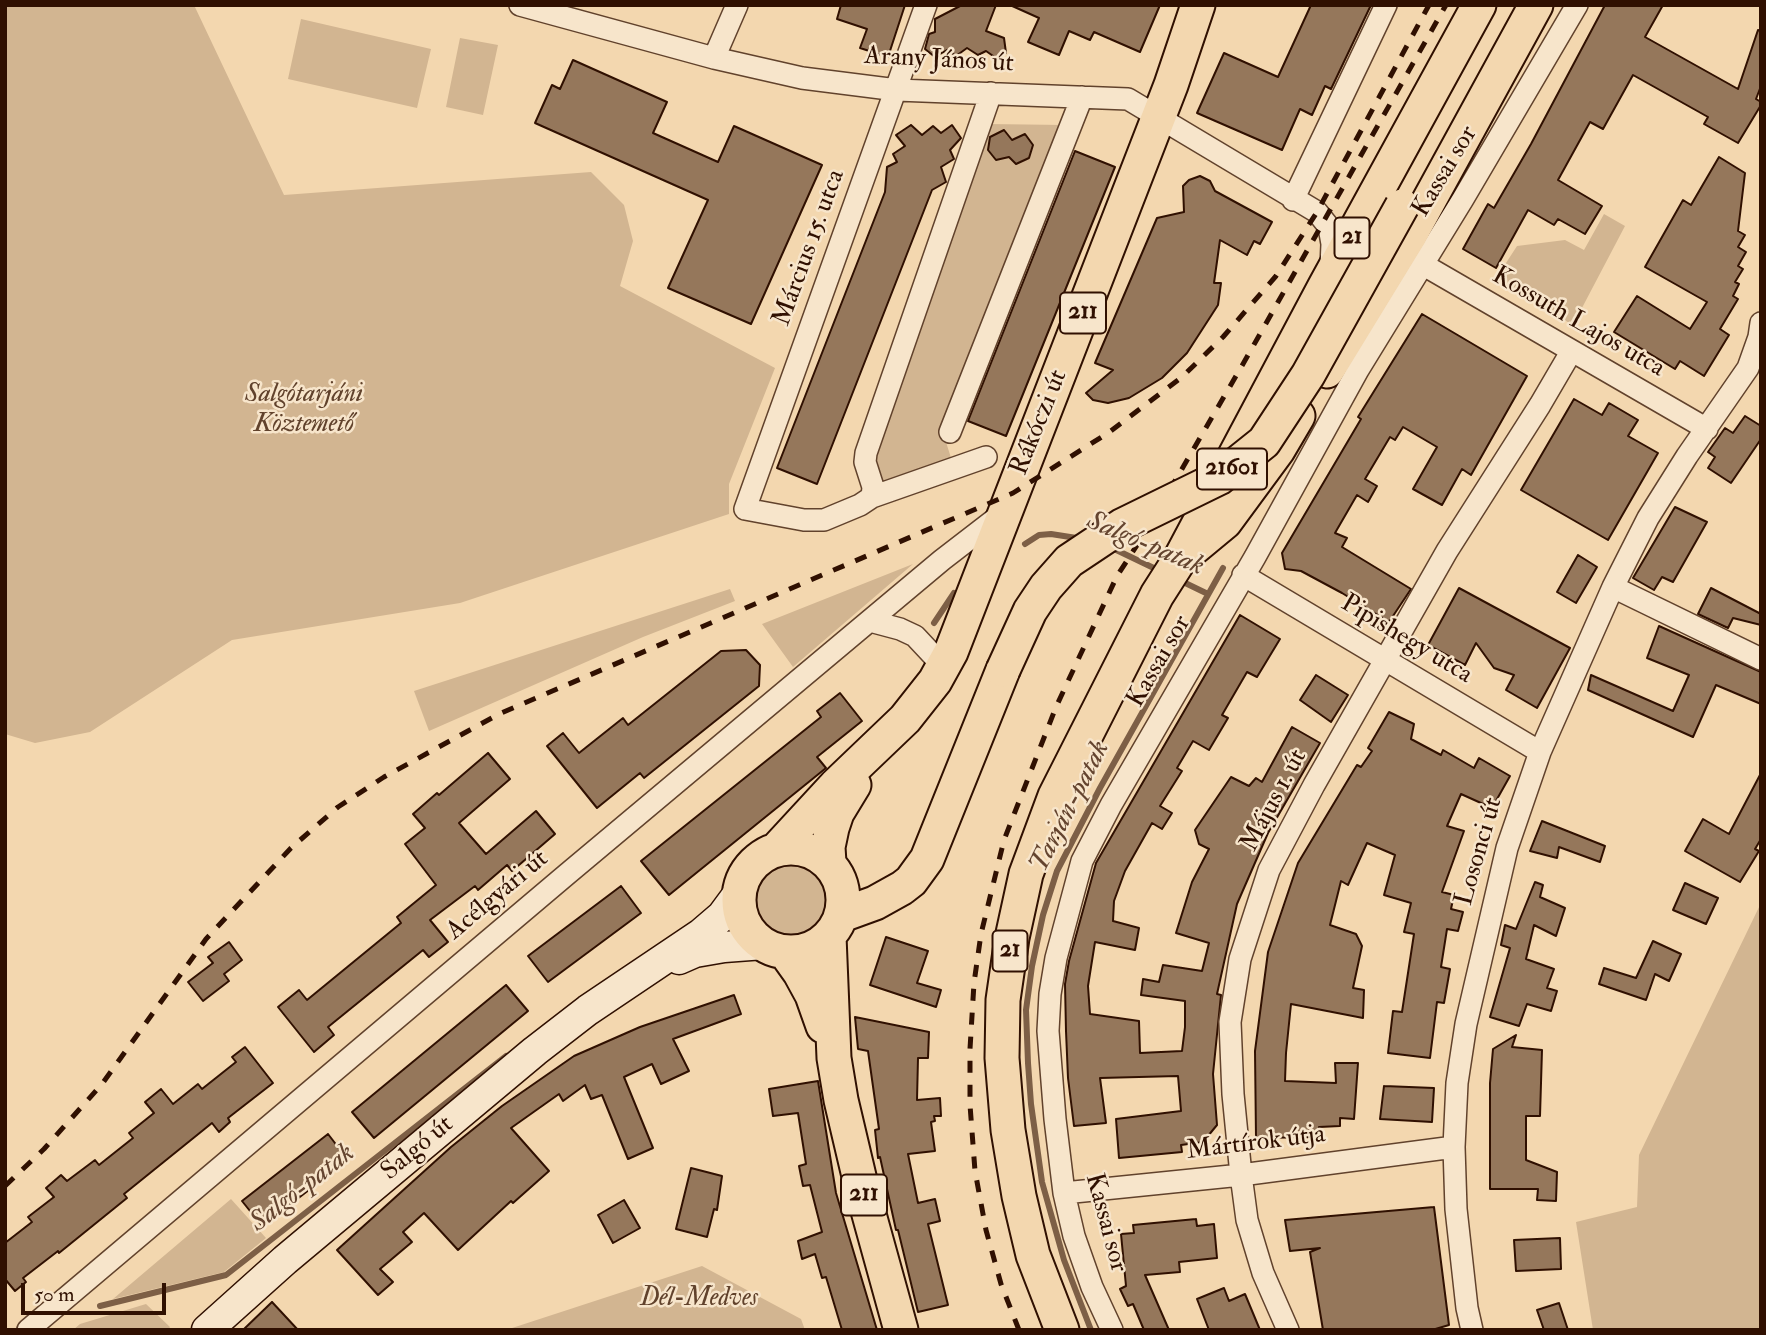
<!DOCTYPE html>
<html>
<head>
<meta charset="utf-8">
<style>
  body { margin:0 }
  #map { position:relative; width:1766px; height:1335px; overflow:hidden; background:#f3d7af; font-family:"IM FELL Double Pica",serif }
  canvas { display:block }
  .frame { position:absolute; inset:0; border:7px solid #301001; pointer-events:none }
  .scale { position:absolute; left:21px; top:1283px; width:145px; height:32px; box-sizing:border-box; border:4px solid #301001; border-top:0; padding-left:9px; font-size:21px; line-height:24px; white-space:nowrap; color:#301001; -webkit-text-stroke:5px #f7e5cb; paint-order:stroke }
</style>
</head>
<body>
<div id="map">
<canvas width="1766" height="1335"></canvas>
<div class="frame"></div>
<div class="scale">50 m</div>
</div>
<script>
const ctx = document.querySelector('canvas').getContext('2d');
ctx.lineJoin = 'round';
function fillPath(path, color) { ctx.fillStyle = color; ctx.fill(path, 'evenodd'); }
const shape = rows => new Path2D(rows.map(r => 'M' + r).join(''));
function trace(path, color, width, dash) { ctx.strokeStyle = color; ctx.lineWidth = width; ctx.lineCap = dash ? 'butt' : 'round'; ctx.setLineDash(dash || []); ctx.stroke(path); }
function write(font, color, halo, rows, align = 'center') {
  ctx.font = font + ' "IM FELL Double Pica",serif'; ctx.lineWidth = 5; ctx.setLineDash([]); ctx.textBaseline = 'middle'; ctx.strokeStyle = halo; ctx.fillStyle = color; for (const [text, x, y, turn = 0] of rows) {
    ctx.save(); ctx.translate(x, y); ctx.rotate((+turn || 0) * Math.PI / 180); ctx.textAlign = isNaN(turn) ? turn : align; if (halo) ctx.strokeText(text, 0, 0); ctx.fillText(text, 0, 0); ctx.restore();
  }
}
fillPath(shape([
  [5,5,194,5,284,195,591,172,624,205,633,241,620,286,775,368,729,484,729,514,460,603,232,640,90,732,35,743,5,734],
  [301,19,431,49,417,108,288,79],
  [460,38,498,45,483,115,446,107],
  [988,124,1064,125,945,439,952,461,881,483,873,463],
  [1604,214,1625,226,1573,325,1495,280,1517,246,1565,240,1584,250],
  [913,564,793,667,762,624],
  [730,589,735,601,643,637,429,731,414,691],
  [785,847,802,848,819,854,832,866,841,881,844,898,822,943,806,951,789,953,757,940,746,927,740,910,739,893,744,876,754,863,768,852],
  [1761,903,1761,1330,1593,1330,1576,1222,1637,1207,1639,1155],
  [231,1199,266,1238,224,1272,113,1299],
  [702,1266,801,1319,805,1330,506,1330],
  [146,1304,170,1327,168,1330,73,1330,80,1324]
]), '#d2b591');
trace(shape([
  [1025,544,1039,535,1051,534,1083,539],
  [1110,547,1160,571],
  [1179,580,1208,594],
  [934,623,954,593],
  [100,1306,226,1275,506,1056],
  [1091,1330,1064,1260,1042,1182,1031,1104,1028,1063,1026,1010,1032,966,1043,915,1057,871,1100,788,1223,568]
]), '#7d5f46', 6);
const building = shape([
  [841,5,905,5,888,57,860,48,867,29,837,19,841,5],
  [962,5,996,5,986,31,1004,38,1006,53,996,58,986,51,978,55,967,48,956,56,947,50,935,57,925,49,929,34,935,32,935,19,962,5],
  [1010,5,1160,5,1140,52,1094,32,1090,40,1069,31,1059,55,1028,42,1039,18,1010,5],
  [1311,5,1371,5,1331,89,1325,86,1312,115,1300,109,1282,150,1197,113,1224,53,1278,77,1311,5],
  [1605,5,1663,5,1645,37,1738,89,1758,30,1761,31,1761,86,1756,99,1761,102,1761,105,1738,143,1704,124,1708,117,1633,75,1603,129,1590,122,1558,180,1602,206,1585,234,1558,219,1554,225,1528,210,1496,268,1463,249,1488,204,1494,208,1531,144,1605,5],
  [573,60,667,102,653,133,718,162,734,126,822,165,751,324,668,288,708,200,535,123,552,85,560,89,573,60],
  [911,125,922,135,933,126,941,133,952,125,961,138,950,150,954,159,941,167,946,182,932,190,817,484,777,468,885,192,887,167,897,162,893,154,905,146,896,135,911,125],
  [1004,130,1012,140,1025,134,1033,145,1029,158,1016,164,1009,157,996,160,988,150,990,137,1004,130],
  [1075,151,1115,167,1006,436,968,421,1075,151],
  [1719,157,1745,173,1738,231,1745,235,1738,247,1746,252,1738,266,1743,269,1735,282,1739,284,1733,296,1738,299,1720,329,1729,335,1704,376,1680,361,1675,369,1614,332,1637,296,1690,329,1707,302,1645,267,1683,200,1691,205,1719,157],
  [1200,176,1210,181,1215,191,1272,222,1260,244,1254,241,1247,255,1220,240,1214,283,1221,283,1218,305,1187,353,1162,378,1129,398,1108,403,1093,400,1086,393,1113,370,1095,363,1157,218,1184,212,1183,186,1189,180,1200,176],
  [1422,314,1527,376,1471,475,1462,469,1442,505,1413,489,1437,447,1403,427,1395,440,1390,437,1365,479,1377,486,1368,502,1357,495,1335,533,1347,538,1342,547,1411,589,1389,622,1342,593,1301,571,1285,569,1282,553,1361,419,1358,417,1422,314],
  [1574,399,1602,415,1609,403,1638,420,1628,436,1658,453,1608,540,1521,490,1574,399],
  [1745,416,1761,426,1761,439,1731,483,1708,468,1715,457,1708,452,1725,428,1733,433,1745,416],
  [1675,507,1707,522,1673,582,1662,577,1654,590,1633,578,1675,507],
  [1578,555,1597,567,1576,603,1557,592,1578,555],
  [1459,588,1570,648,1537,708,1506,690,1514,675,1494,668,1476,643,1465,665,1428,645,1459,588],
  [1711,588,1761,614,1761,625,1733,618,1728,628,1698,614,1711,588],
  [1240,615,1280,639,1257,677,1247,672,1222,715,1228,718,1209,750,1193,741,1177,768,1182,771,1160,806,1172,813,1162,829,1152,823,1125,871,1114,901,1113,921,1139,928,1135,950,1095,942,1088,986,1090,1014,1139,1021,1140,1053,1182,1051,1185,1027,1185,1001,1141,995,1143,979,1159,982,1163,965,1202,971,1209,943,1176,933,1192,882,1209,849,1199,844,1195,830,1231,777,1249,786,1256,778,1262,782,1292,727,1320,743,1268,833,1237,904,1217,994,1221,995,1213,1074,1217,1125,1203,1142,1181,1145,1182,1152,1119,1158,1116,1119,1181,1111,1178,1076,1100,1078,1106,1123,1074,1126,1068,1078,1066,1031,1065,984,1069,961,1096,863,1240,615],
  [1659,626,1761,672,1761,704,1716,685,1693,737,1588,690,1591,675,1673,711,1689,675,1647,658,1659,626],
  [746,650,760,665,759,686,644,778,640,773,597,808,547,746,563,733,579,753,623,718,628,725,721,651,746,650],
  [1316,675,1348,695,1331,722,1300,700,1316,675],
  [840,693,862,721,817,757,826,768,669,895,641,861,821,717,817,711,840,693],
  [1389,712,1414,724,1411,739,1441,755,1443,750,1474,768,1479,758,1510,776,1492,808,1461,794,1447,826,1464,831,1442,892,1454,895,1451,909,1463,912,1458,931,1447,929,1441,967,1450,969,1444,1003,1437,1002,1430,1058,1388,1053,1393,1011,1402,1012,1414,934,1404,932,1411,903,1384,895,1395,855,1367,843,1348,885,1341,881,1330,925,1356,934,1362,946,1353,988,1364,990,1363,1018,1291,1004,1286,1053,1285,1081,1336,1083,1335,1063,1358,1063,1354,1119,1340,1118,1340,1126,1319,1127,1319,1137,1256,1138,1255,1051,1268,952,1298,863,1357,765,1361,767,1372,751,1368,748,1389,712],
  [488,753,510,779,459,823,486,854,536,811,555,834,512,871,507,865,478,890,475,886,430,920,448,942,429,957,423,950,328,1027,334,1035,314,1052,278,1007,299,990,307,1000,401,923,397,917,436,885,405,844,425,828,413,814,437,793,439,795,488,753],
  [1761,773,1761,839,1755,849,1759,851,1740,882,1685,851,1703,819,1729,834,1761,773],
  [1542,821,1605,846,1600,862,1559,847,1557,858,1530,851,1542,821],
  [1535,882,1543,885,1540,897,1565,908,1556,936,1534,925,1526,959,1554,969,1547,988,1557,991,1551,1011,1527,1004,1519,1026,1490,1017,1510,948,1501,945,1505,925,1516,929,1535,882],
  [1685,883,1718,898,1706,924,1673,910,1685,883],
  [621,886,641,913,548,982,528,956,621,886],
  [886,937,928,951,917,983,941,990,936,1007,870,985,886,937],
  [1653,941,1681,954,1669,981,1655,974,1646,1000,1599,984,1604,968,1636,978,1653,941],
  [229,942,242,960,224,974,229,981,203,1001,188,982,213,963,208,957,229,942],
  [506,985,528,1011,374,1138,352,1112,506,985],
  [734,995,741,1014,673,1039,689,1071,661,1084,652,1064,624,1077,653,1148,628,1159,602,1095,591,1099,585,1085,563,1101,559,1094,511,1128,549,1171,513,1203,511,1201,458,1250,424,1213,403,1232,412,1242,380,1269,393,1282,378,1295,337,1250,451,1147,502,1106,574,1056,640,1027,734,995],
  [855,1017,929,1032,928,1058,918,1058,917,1100,940,1098,941,1116,934,1116,935,1121,931,1122,935,1151,908,1154,918,1203,935,1199,940,1221,928,1224,948,1305,918,1312,898,1230,896,1230,880,1157,878,1158,875,1130,879,1129,868,1051,858,1049,855,1017],
  [1516,1035,1512,1047,1542,1050,1540,1116,1526,1116,1526,1160,1557,1172,1556,1201,1537,1200,1538,1189,1490,1189,1490,1083,1493,1049,1516,1035],
  [245,1047,273,1083,228,1118,230,1122,219,1132,212,1123,124,1194,127,1198,59,1253,58,1251,23,1278,26,1282,15,1291,5,1279,5,1243,32,1222,28,1217,54,1197,46,1188,61,1175,67,1181,95,1160,99,1165,133,1138,129,1133,154,1113,145,1102,161,1089,173,1104,198,1084,202,1089,236,1062,232,1057,245,1047],
  [818,1081,836,1193,877,1330,842,1330,826,1277,822,1278,815,1254,802,1259,798,1241,822,1232,810,1185,803,1186,799,1166,806,1164,798,1113,773,1116,769,1089,818,1081],
  [1384,1086,1434,1088,1432,1122,1380,1119,1384,1086],
  [328,1134,348,1160,262,1226,242,1201,328,1134],
  [691,1168,722,1176,717,1210,714,1209,707,1237,676,1229,691,1168],
  [624,1200,640,1228,613,1243,598,1215,624,1200],
  [1434,1207,1449,1325,1432,1330,1323,1330,1310,1252,1320,1248,1290,1251,1285,1220,1434,1207],
  [1196,1219,1197,1226,1214,1224,1217,1258,1179,1262,1180,1272,1145,1275,1169,1330,1144,1330,1133,1304,1128,1306,1120,1289,1126,1286,1121,1234,1134,1233,1133,1225,1196,1219],
  [1560,1238,1561,1269,1516,1271,1514,1240,1560,1238],
  [1224,1288,1229,1301,1245,1294,1260,1330,1209,1330,1197,1299,1224,1288],
  [272,1302,298,1330,243,1330,272,1302],
  [1559,1303,1568,1330,1544,1330,1537,1310,1559,1303]
]);
fillPath(building, '#95775b');
trace(building, '#301001', 2);
const street = shape([
  [520,5,714,58,802,78,897,90,1128,99,1317,212,1329,227,1332,244,1331,266],
  [926,5,745,509,804,520,824,520,860,505,872,497,873,487,865,462,866,453,991,93],
  [714,58,737,5],
  [1293,200,1386,5],
  [1422,264,1707,429],
  [950,432,1082,97],
  [872,497,986,457],
  [1243,575,1540,752],
  [1613,587,1761,659],
  [870,621,900,629,915,636,944,667],
  [1064,1193,1241,1175,1454,1147],
  [28,1330,566,875,942,560,1003,513],
  [1112,1330,1092,1287,1074,1236,1064,1193,1055,1119,1048,1031,1050,994,1056,958,1082,861,1111,805,1255,557,1358,370,1463,199,1577,5],
  [1288,1330,1263,1273,1247,1220,1241,1175,1233,1094,1230,1022,1240,959,1269,870,1314,785,1447,551,1540,405,1571,352],
  [1472,1330,1467,1308,1456,1209,1454,1147,1457,1083,1466,1024,1507,848,1540,752,1613,587,1648,518,1687,456,1748,368,1759,337,1761,323]
]);
const secondary = shape([
  [679,959,695,952,724,947,764,944],
  [207,1330,285,1260,535,1051,588,1010,701,934,722,916,739,893]
]);
const primary = shape([
  [1327,371,1409,237,1536,5],
  [1190,551,1225,522,1278,450,1298,416],
  '739 900a52 52 0 1 1 104 0a52 52 0 1 1-104 0Z',
  [776,850,836,785,905,719,935,681,951,652,1171,85,1198,5],
  [829,863,828,847,832,828,837,813,854,785],
  [842,915,875,903,902,888,911,881,927,859,1003,670],
  [829,936,834,1058,841,1100,862,1189,901,1330],
  [785,952,800,973,812,995,823,1026],
  [1062,1330,1033,1255,1019,1196,1008,1130,1002,1058,1003,1000,1012,938,1026,874,1055,796,1157,595,1180,559,1325,286,1479,5]
]);
trace(street, '#61422c', 24);
trace(secondary, '#301001', 33);
trace(primary, '#301001', 37);
trace(street, '#f7e5cb', 21);
trace(secondary, '#f7e5cb', 30);
trace(primary, '#f3d7af', 33);
trace(shape([
  [5,1186,44,1149,102,1084,206,939,291,848,338,807,384,777,499,714,1013,493,1108,433,1182,377,1223,337,1276,276,1317,212,1429,5],
  [1019,1330,1001,1284,986,1230,975,1171,970,1105,970,1049,974,983,981,934,1004,840,1056,707,1117,576,1143,536,1243,364,1446,5]
]), '#301001', 5, [12, 12]);
const primaryBridge = shape([
  [1003,670,1030,611,1046,587,1069,561,1123,525,1219,478,1264,442,1308,375,1402,206]
]);
trace(primaryBridge, '#301001', 37, []);
trace(primaryBridge, '#f3d7af', 33);
for (const [x, y, w] of [
  [1352,238,35],
  [1083,313,46],
  [1232,469,70],
  [1010,951,35],
  [864,1195,46]
]) { const box = new Path2D(); box.roundRect(x - w / 2, y - 20.5, w, 41, 5); ctx.fillStyle = '#f7e5cb'; ctx.fill(box); trace(box, '#301001', 2); }
write('bold 24px', '#301001', null, [
  ["21",1352,238],
  ["211",1083,313],
  ["21601",1232,469],
  ["21",1010,951],
  ["211",864,1195]
]);
write('26px', '#301001', '#f7e5cb', [
  ["Arany János út",939,61,3],
  ["Kassai sor",1446,172,-59],
  ["Március 15. utca",810,248,-70],
  ["Kossuth Lajos utca",1578,323,30],
  ["Rákóczi út",1040,423,-68],
  ["Pipishegy utca",1406,640,31],
  ["Kassai sor",1160,662,-60],
  ["Május 1. út",1275,801,-62],
  ["Losonci út",1480,852,-74],
  ["Acélgyári út",498,896,-40],
  ["Mártírok útja",1256,1144,-7],
  ["Salgó út",418,1149,-40],
  ["Kassai sor",1105,1223,75]
]);
write('italic 26px', '#61422c', '#f7e5cb', [
  ["Salgótarjáni",304,395],
  ["Köztemető",304,425],
  ["Dél-Medves",699,1299]
]);
write('italic 28px', '#64442f', '#f7e5cb', [
  ["Salgó-patak",1145,545,23],
  ["Tarján-patak",1071,807,-63],
  ["Salgó-patak",303,1189,-38]
]);
</script>
</body>
</html>
